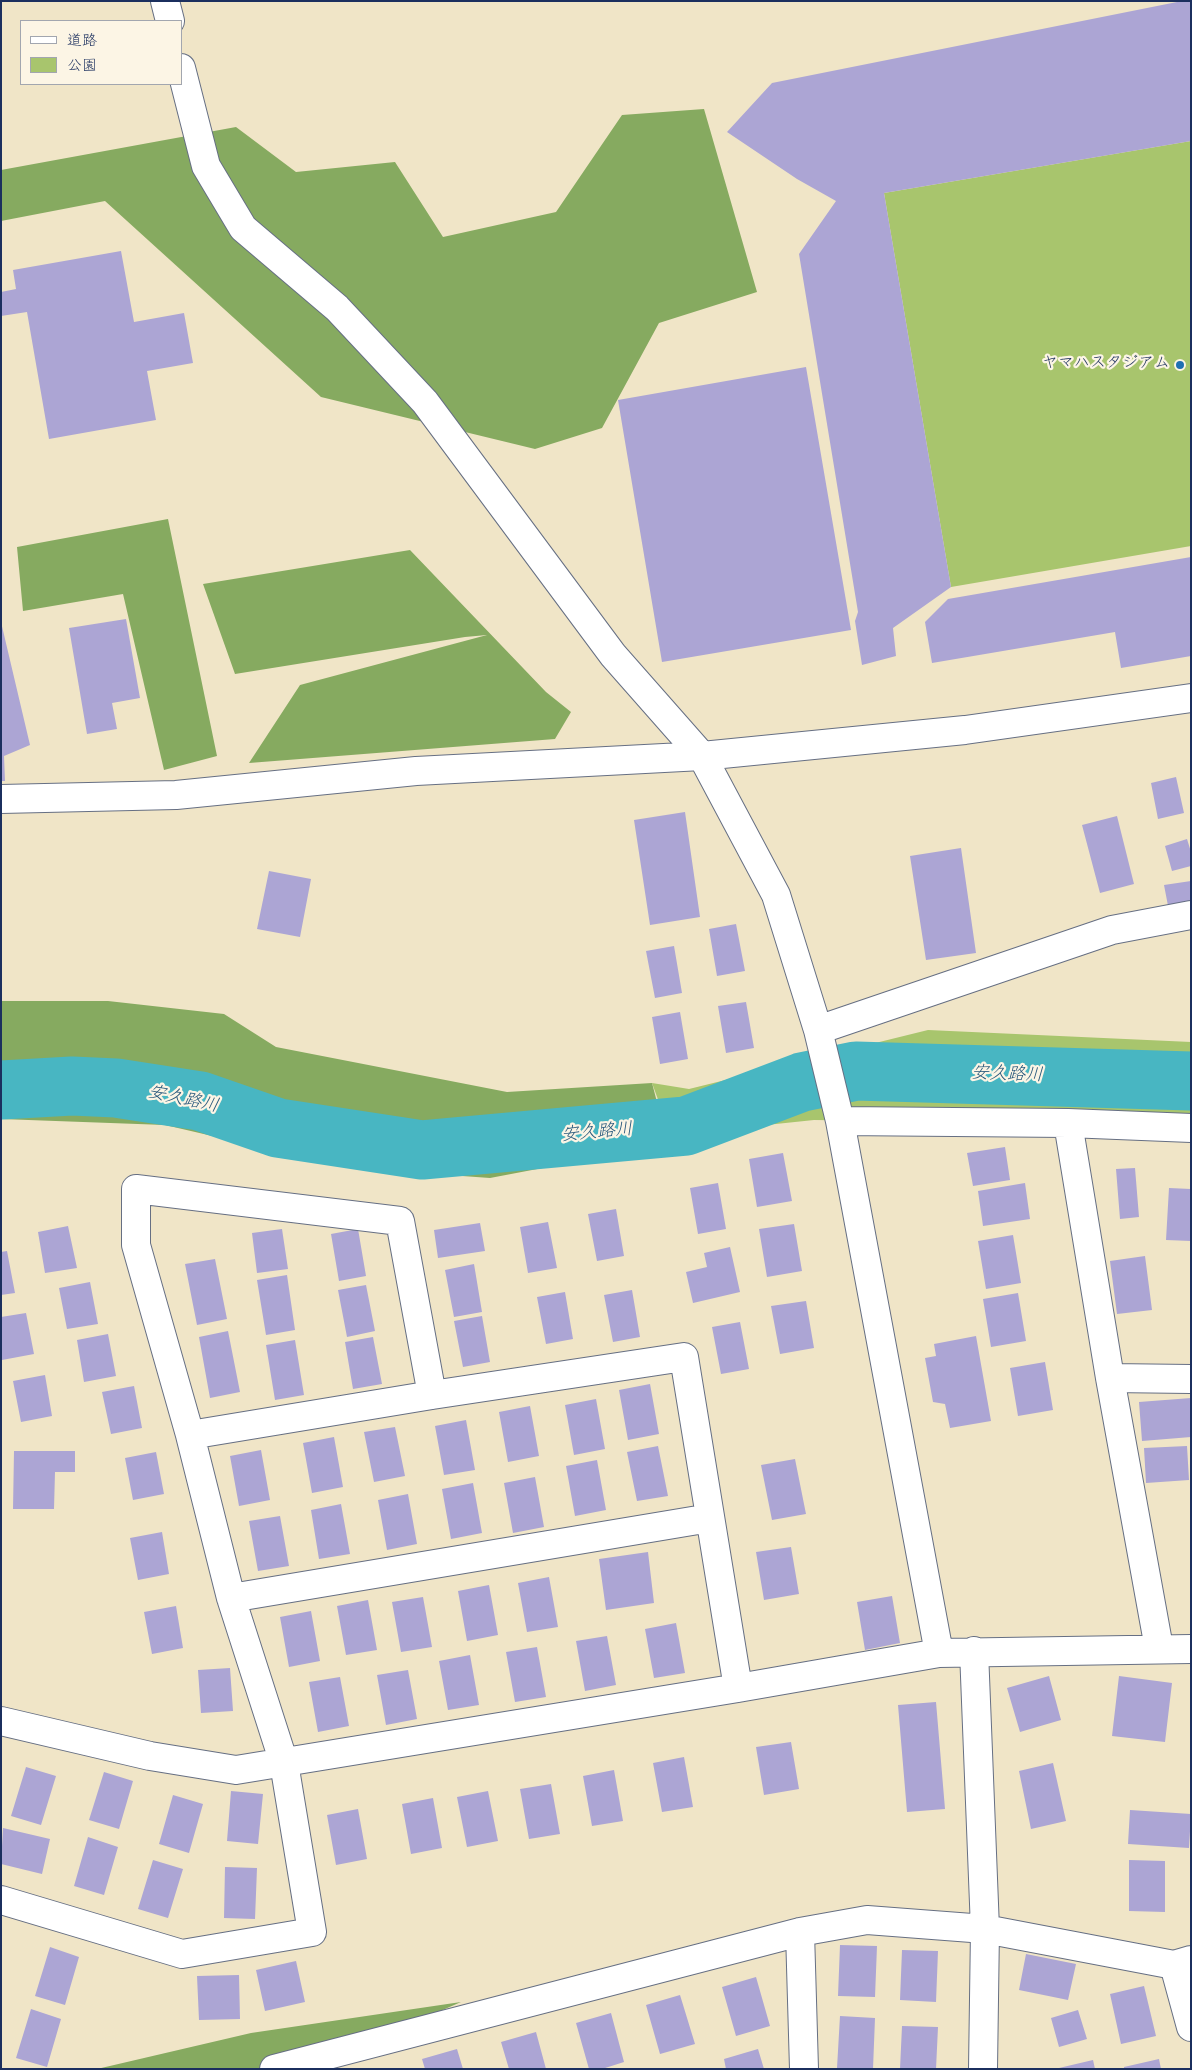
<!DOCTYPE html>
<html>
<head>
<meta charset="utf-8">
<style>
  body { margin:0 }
  #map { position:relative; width:1192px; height:2070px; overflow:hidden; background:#f0e5c7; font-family:"Gochi Hand","Klee One",sans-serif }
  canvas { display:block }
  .frame { position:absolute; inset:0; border:2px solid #1b2f5e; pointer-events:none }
  .legend { position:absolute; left:20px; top:20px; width:162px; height:65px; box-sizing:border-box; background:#fcf5e5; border:1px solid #a2a6af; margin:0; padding:6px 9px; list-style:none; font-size:15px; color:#1b2f5e }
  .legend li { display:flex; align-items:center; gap:10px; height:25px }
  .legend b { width:25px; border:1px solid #a2a6af }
</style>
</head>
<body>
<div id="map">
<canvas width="1192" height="2070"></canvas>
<div class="frame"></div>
<ul class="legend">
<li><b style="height:6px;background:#fff"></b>道路</li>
<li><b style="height:14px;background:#a8c56d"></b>公園</li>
</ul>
</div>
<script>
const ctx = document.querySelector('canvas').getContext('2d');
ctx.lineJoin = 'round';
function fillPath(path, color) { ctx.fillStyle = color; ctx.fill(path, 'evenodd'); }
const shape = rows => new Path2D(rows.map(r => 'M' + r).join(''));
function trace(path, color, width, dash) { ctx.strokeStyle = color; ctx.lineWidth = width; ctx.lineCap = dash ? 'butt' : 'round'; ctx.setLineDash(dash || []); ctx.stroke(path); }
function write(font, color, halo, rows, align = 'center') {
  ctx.font = font + ' "Gochi Hand","Klee One",sans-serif'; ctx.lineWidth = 4.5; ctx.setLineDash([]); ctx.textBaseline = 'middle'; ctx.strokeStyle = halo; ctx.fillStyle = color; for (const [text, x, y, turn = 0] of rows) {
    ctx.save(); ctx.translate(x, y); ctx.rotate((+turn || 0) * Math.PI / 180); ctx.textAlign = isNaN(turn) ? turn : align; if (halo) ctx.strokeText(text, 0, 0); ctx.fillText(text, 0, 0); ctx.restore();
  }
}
fillPath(shape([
  [1191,141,1191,546,951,587,884,193],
  [928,1030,1191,1042,1191,1128,960,1122,814,1120,671,1135,652,1083,689,1089]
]), '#a8c56d');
fillPath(shape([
  [704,109,757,292,659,323,602,428,535,449,321,397,105,201,1,221,1,170,236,127,296,172,395,162,443,237,556,212,622,115],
  [168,519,217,756,164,770,123,594,23,611,17,547],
  [410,550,546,692,571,712,555,739,249,763,300,685,487,635,465,637,235,674,203,584],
  [1,1001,108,1001,224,1014,276,1047,507,1092,652,1083,658,1106,671,1135,611,1155,490,1178,350,1168,165,1125,1,1119],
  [461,2002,353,2049,274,2069,97,2069,251,2033]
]), '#86aa60');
trace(shape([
  [1,1090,72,1086,116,1088,200,1101,278,1128,422,1150,686,1126,802,1082,856,1071,1191,1081]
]), '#48b6c2', 59);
fillPath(shape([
  [1182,1,1191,1,1191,141,884,193,951,587,893,628,896,656,862,665,855,621,858,612,799,254,836,201,797,179,727,132,772,83],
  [121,251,134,322,184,313,193,363,147,371,156,420,49,439,27,312,1,316,1,292,16,289,13,270],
  [806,367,851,630,662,662,618,400],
  [1191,557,1191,656,1121,668,1115,632,932,663,925,622,948,599],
  [126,619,140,698,112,703,117,729,87,734,69,628],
  [1,622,30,745,4,756,5,781,1,781],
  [1176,777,1184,813,1158,819,1151,783],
  [685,812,700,917,650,925,634,820],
  [1117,816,1134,884,1100,893,1082,825],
  [1187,839,1191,852,1191,866,1172,871,1165,846],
  [961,848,976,953,926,960,910,856],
  [269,871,311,879,300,937,257,929],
  [1191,881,1191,907,1169,911,1164,885],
  [736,924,745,971,717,976,709,929],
  [674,946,682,993,655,998,646,951],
  [746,1002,754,1048,726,1053,718,1006],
  [680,1012,688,1059,660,1064,652,1017],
  [1005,1147,1010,1180,973,1186,967,1153],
  [783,1153,792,1201,757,1207,749,1159],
  [1135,1168,1139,1217,1120,1219,1116,1169],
  [718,1183,726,1229,698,1234,690,1188],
  [1025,1183,1030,1219,983,1226,978,1191],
  [1169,1188,1191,1189,1191,1241,1166,1240],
  [616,1209,624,1256,597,1261,588,1214],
  [548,1222,557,1268,528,1273,520,1227],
  [480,1223,485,1251,438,1258,434,1230],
  [794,1224,802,1271,767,1277,759,1229],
  [68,1226,77,1268,45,1273,38,1232],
  [282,1229,288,1269,257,1273,252,1233],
  [358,1229,366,1276,339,1281,331,1234],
  [1013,1235,1021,1283,986,1289,978,1241],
  [730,1247,740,1292,693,1303,686,1272,707,1267,704,1253],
  [7,1251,15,1293,1,1295,1,1252],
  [1145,1256,1152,1310,1117,1314,1110,1261],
  [215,1259,227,1319,197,1325,185,1264],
  [474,1264,482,1312,454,1317,445,1270],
  [287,1275,295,1330,266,1335,257,1280],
  [90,1282,98,1324,67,1329,59,1288],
  [366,1285,375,1331,347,1337,338,1290],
  [632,1290,640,1337,613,1342,604,1295],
  [565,1292,573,1339,546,1344,537,1297],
  [1018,1293,1026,1341,991,1347,983,1299],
  [806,1301,814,1348,780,1354,771,1306],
  [26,1313,34,1354,2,1360,1,1317],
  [482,1316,490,1362,463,1367,454,1321],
  [740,1322,749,1369,721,1374,712,1327],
  [228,1331,240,1392,210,1398,199,1337],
  [108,1334,116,1376,84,1382,77,1340],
  [976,1336,991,1421,950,1428,945,1404,933,1402,925,1358,936,1356,934,1344],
  [373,1337,382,1384,353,1389,345,1342],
  [295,1340,304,1395,275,1400,266,1345],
  [1045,1362,1053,1410,1018,1416,1010,1368],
  [45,1375,52,1416,21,1422,13,1381],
  [650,1384,659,1434,628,1440,619,1390],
  [134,1386,142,1428,111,1434,102,1392],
  [1191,1398,1191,1437,1142,1441,1139,1402],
  [596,1399,605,1449,574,1455,565,1405],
  [530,1406,539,1456,508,1462,499,1412],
  [466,1420,475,1470,444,1475,435,1426],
  [395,1427,405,1476,374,1482,364,1432],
  [334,1437,343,1487,312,1493,303,1443],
  [658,1446,668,1496,637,1501,627,1452],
  [1187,1446,1189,1480,1146,1483,1144,1448],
  [261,1450,270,1500,239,1506,230,1456],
  [14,1451,75,1451,75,1472,55,1472,54,1509,13,1509],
  [156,1452,164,1494,133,1500,125,1458],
  [795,1459,806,1514,772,1520,761,1465],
  [597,1460,606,1510,575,1516,566,1466],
  [535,1477,544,1527,513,1533,504,1483],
  [473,1483,482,1533,451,1539,442,1489],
  [408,1494,417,1544,387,1550,378,1500],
  [341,1504,350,1554,319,1559,311,1510],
  [280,1516,289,1566,258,1571,249,1521],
  [162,1532,169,1574,138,1580,130,1538],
  [791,1547,799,1594,764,1600,756,1552],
  [648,1552,654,1603,606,1610,599,1559],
  [549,1577,558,1627,527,1632,518,1583],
  [489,1585,498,1635,467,1641,458,1591],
  [892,1596,900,1643,865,1650,857,1602],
  [423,1597,432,1647,401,1652,392,1602],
  [368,1600,377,1650,346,1655,337,1606],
  [176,1606,183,1648,152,1654,144,1612],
  [311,1611,320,1661,289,1667,280,1617],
  [676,1623,685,1673,654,1678,645,1629],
  [607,1636,616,1685,585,1691,576,1641],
  [537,1647,546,1697,515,1702,506,1652],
  [470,1655,479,1705,448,1710,439,1661],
  [230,1668,233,1711,201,1713,198,1670],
  [408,1670,417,1719,386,1725,377,1675],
  [1049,1676,1061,1720,1020,1732,1007,1688],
  [1119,1676,1172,1683,1165,1742,1112,1736],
  [340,1677,349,1726,318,1732,309,1682],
  [936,1702,945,1809,907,1812,898,1705],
  [791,1742,799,1789,764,1795,756,1747],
  [684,1757,693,1807,662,1812,653,1763],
  [1053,1763,1066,1821,1031,1829,1019,1771],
  [26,1767,56,1776,41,1825,11,1816],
  [614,1770,623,1821,592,1826,583,1776],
  [104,1772,133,1781,119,1829,89,1820],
  [551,1784,560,1834,529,1839,520,1789],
  [231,1791,263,1794,258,1844,227,1841],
  [488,1791,498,1841,467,1847,457,1797],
  [173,1795,203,1804,189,1853,159,1844],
  [433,1798,442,1848,411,1854,402,1804],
  [358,1809,367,1859,336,1865,327,1815],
  [1130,1810,1191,1814,1189,1848,1128,1844],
  [3,1828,50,1839,42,1874,1,1864],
  [88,1837,118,1847,104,1895,74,1886],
  [153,1860,183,1869,168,1918,138,1909],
  [1129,1860,1165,1861,1165,1912,1129,1911],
  [225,1867,257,1868,255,1919,224,1918],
  [840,1945,877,1946,875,1997,838,1996],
  [50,1947,79,1957,65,2005,35,1996],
  [902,1950,938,1951,936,2002,900,2000],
  [1026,1954,1076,1964,1068,2000,1019,1990],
  [296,1961,305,2002,265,2011,256,1970],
  [239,1975,240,2019,199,2020,197,1976],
  [756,1977,770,2026,736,2036,722,1987],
  [1144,1986,1156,2036,1121,2044,1110,1994],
  [680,1995,695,2044,660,2054,646,2005],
  [31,2009,61,2019,47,2067,16,2058],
  [1078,2010,1087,2039,1059,2047,1051,2018],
  [611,2013,624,2062,602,2069,589,2069,576,2023],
  [840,2016,875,2018,873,2069,837,2068],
  [902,2026,938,2027,936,2069,900,2069],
  [536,2032,546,2069,509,2069,501,2042],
  [457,2049,463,2069,425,2069,422,2059],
  [758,2049,764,2069,726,2069,724,2059],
  [1159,2059,1161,2069,1124,2069,1124,2067],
  [1093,2060,1095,2069,1059,2069,1059,2068]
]), '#aca5d4');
const minor = shape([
  [165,1,170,21],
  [181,68,206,166,243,228,337,308,425,402,613,655,702,756,776,895,818,1030,840,1121,939,1653],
  [1,799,176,795,416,771,702,756,965,730,1191,698],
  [818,1030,1112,930,1191,915],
  [840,1121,1068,1123,1191,1128],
  [1068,1123,1110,1378,1159,1648],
  [1110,1378,1191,1379],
  [190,1435,432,1395,684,1357,738,1688],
  [231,1598,710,1518],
  [974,1651,985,1929,983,2069],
  [1,1721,150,1756,236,1770,738,1688,939,1653,1191,1649],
  [1,1900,182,1954,312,1932,284,1763,231,1598,190,1435,136,1245,136,1189,400,1221,432,1395],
  [800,1932,804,2069],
  [1174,1965,1191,2027],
  [274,2069,800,1932,867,1920,985,1929,1174,1965,1191,1960]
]);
trace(minor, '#666f83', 30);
trace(minor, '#fff', 28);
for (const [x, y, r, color] of [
  [1180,365,5,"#1f6fb2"]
]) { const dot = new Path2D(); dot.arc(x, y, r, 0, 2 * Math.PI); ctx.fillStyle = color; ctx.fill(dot); trace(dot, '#fcf5e5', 2); }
write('16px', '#1b2f5e', '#fcf5e5', [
  ["ヤマハスタジアム",1170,365]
], 'right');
write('italic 18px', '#28587c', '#fcf5e5', [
  ["安久路川",1007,1076,2],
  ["安久路川",183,1101,12],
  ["安久路川",597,1134,-5]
]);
</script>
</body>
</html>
